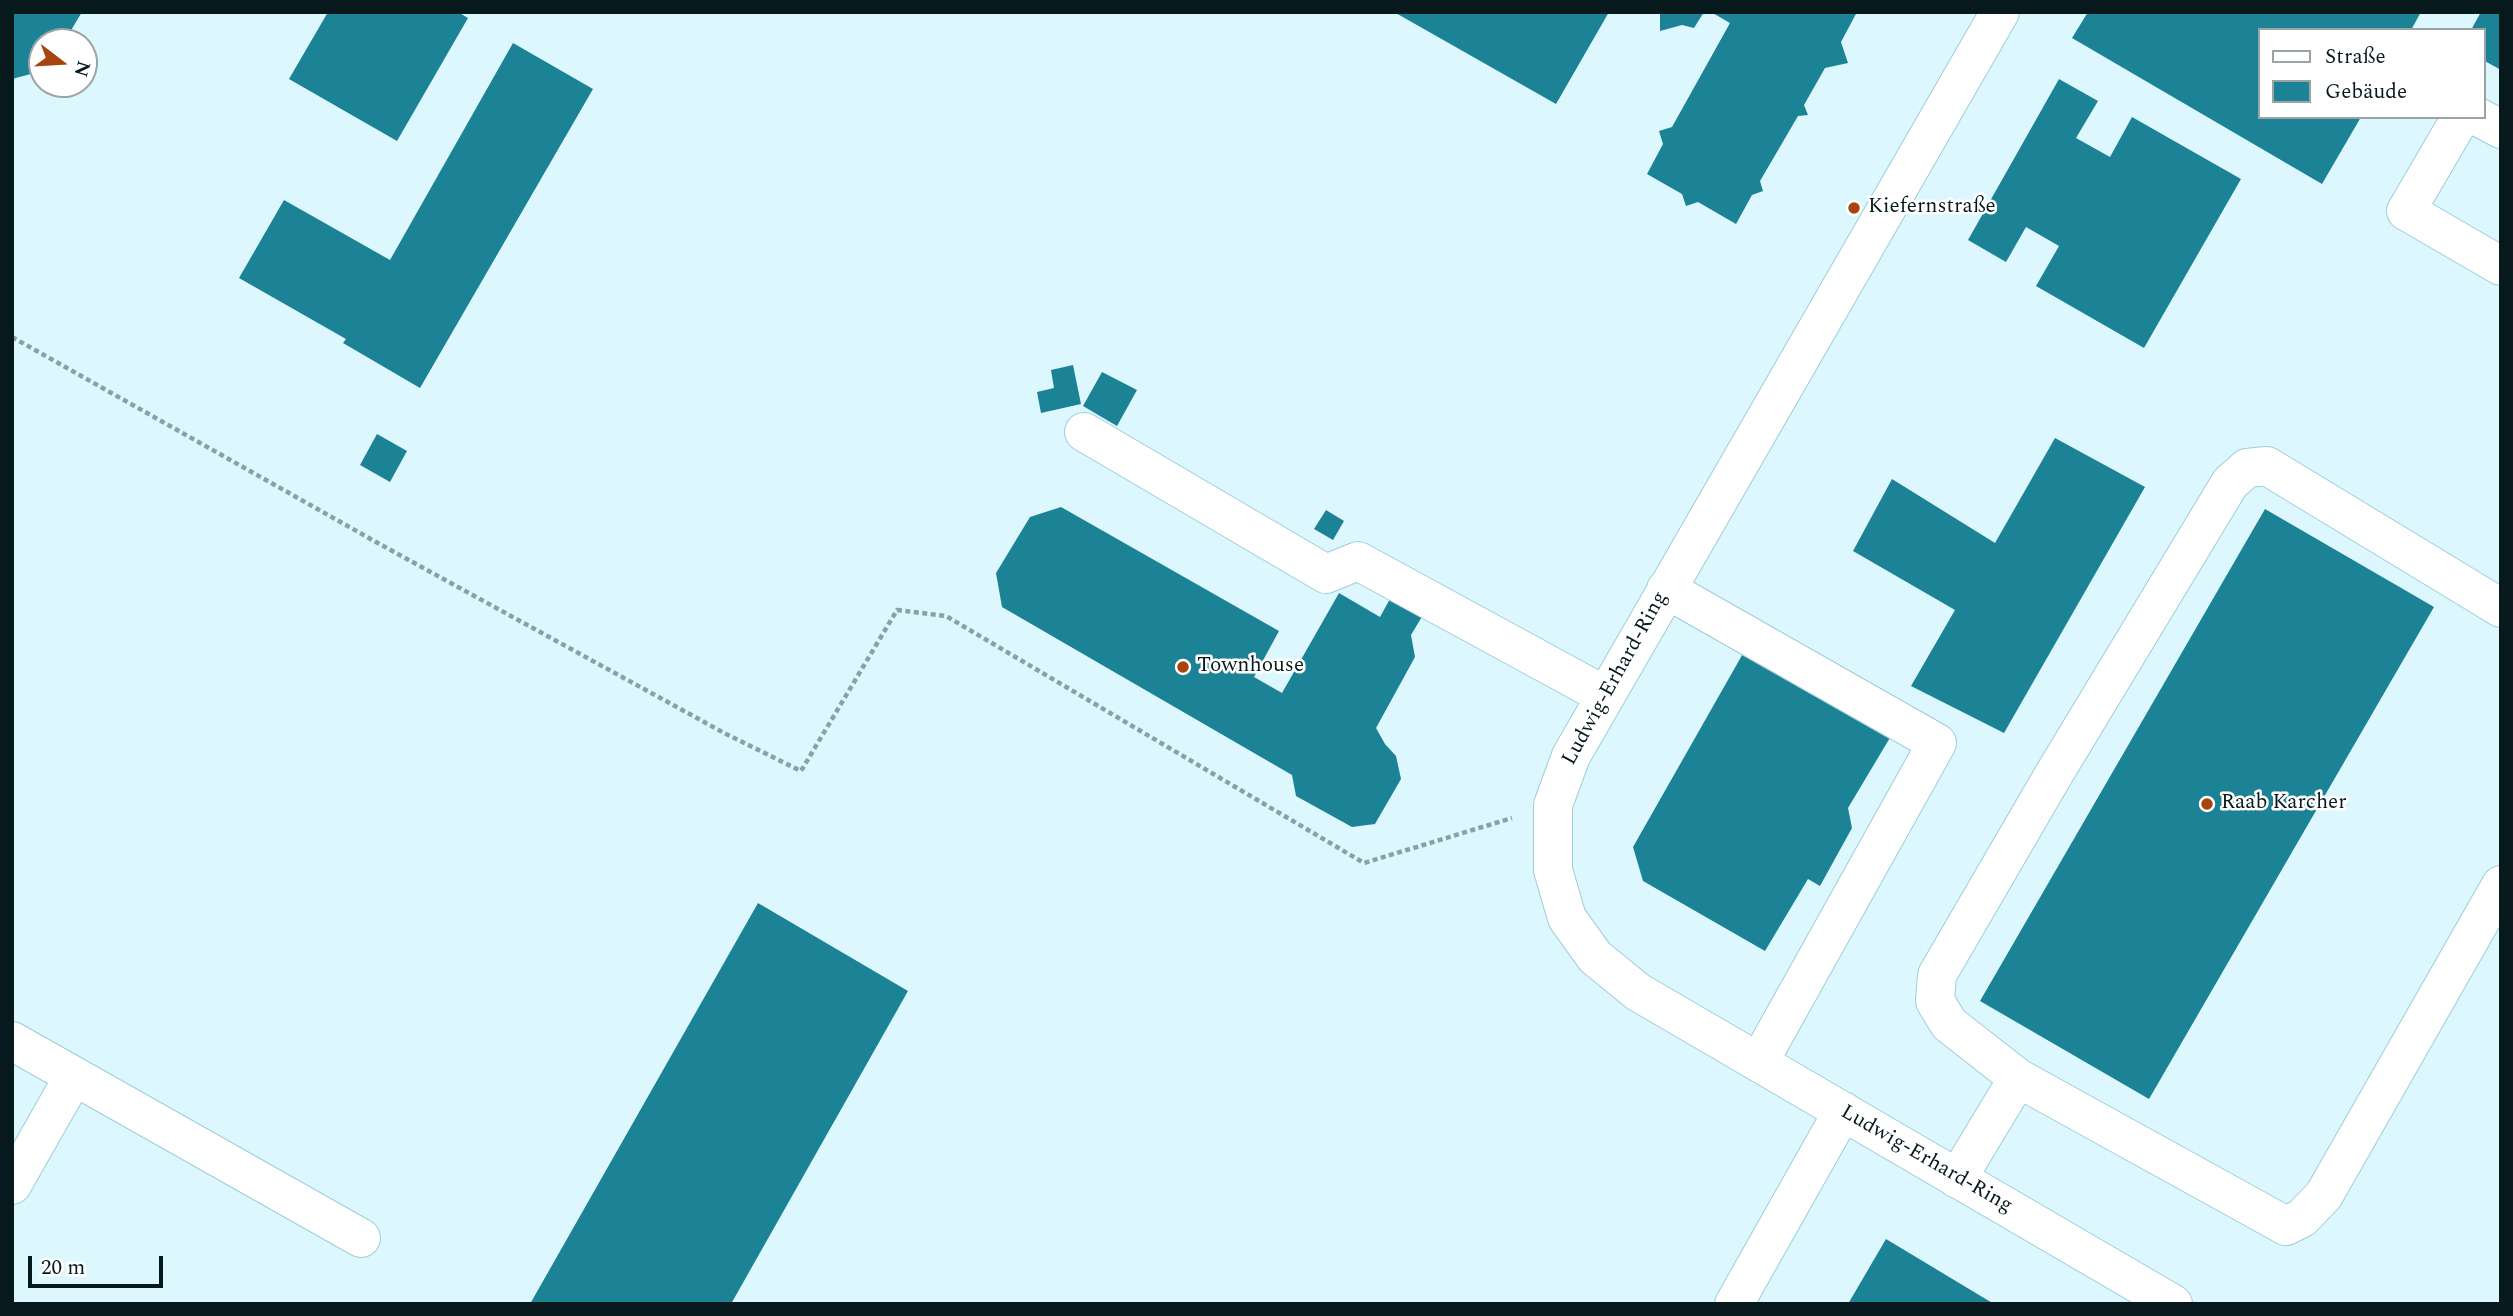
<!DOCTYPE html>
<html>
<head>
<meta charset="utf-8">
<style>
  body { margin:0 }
  #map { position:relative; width:2513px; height:1316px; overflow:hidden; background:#dcf7fe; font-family:Spectral,serif }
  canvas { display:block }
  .frame { position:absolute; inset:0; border:14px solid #08191d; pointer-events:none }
  .legend { position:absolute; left:2258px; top:28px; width:228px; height:91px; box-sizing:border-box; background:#fff; border:2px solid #9ca3a5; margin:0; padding:9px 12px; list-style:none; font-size:21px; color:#08191d }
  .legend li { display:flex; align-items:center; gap:14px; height:35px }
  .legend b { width:35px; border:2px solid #9ca3a5 }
  .north { position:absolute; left:28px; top:28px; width:70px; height:70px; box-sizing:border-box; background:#fff; border:2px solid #9ca3a5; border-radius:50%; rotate:107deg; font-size:19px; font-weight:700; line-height:28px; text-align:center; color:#08191d }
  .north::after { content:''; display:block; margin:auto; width:24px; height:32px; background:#a8450e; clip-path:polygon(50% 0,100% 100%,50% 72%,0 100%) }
  .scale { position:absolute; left:28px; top:1256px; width:135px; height:32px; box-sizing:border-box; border:4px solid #08191d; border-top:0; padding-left:9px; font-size:21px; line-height:24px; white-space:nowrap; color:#08191d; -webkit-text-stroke:5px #fff; paint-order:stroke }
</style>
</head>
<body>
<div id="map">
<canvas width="2513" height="1316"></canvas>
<div class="frame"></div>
<ul class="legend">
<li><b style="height:9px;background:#fff"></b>Straße</li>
<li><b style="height:19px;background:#1c8295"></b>Gebäude</li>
</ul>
<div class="north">N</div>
<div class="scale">20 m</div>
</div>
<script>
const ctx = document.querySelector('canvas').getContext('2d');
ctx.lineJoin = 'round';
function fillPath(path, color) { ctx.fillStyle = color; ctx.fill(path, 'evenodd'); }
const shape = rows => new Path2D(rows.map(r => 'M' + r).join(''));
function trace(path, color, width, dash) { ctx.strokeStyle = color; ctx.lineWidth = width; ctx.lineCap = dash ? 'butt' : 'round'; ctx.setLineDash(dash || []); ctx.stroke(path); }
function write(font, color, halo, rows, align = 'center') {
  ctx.font = font + ' Spectral,serif'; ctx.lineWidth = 5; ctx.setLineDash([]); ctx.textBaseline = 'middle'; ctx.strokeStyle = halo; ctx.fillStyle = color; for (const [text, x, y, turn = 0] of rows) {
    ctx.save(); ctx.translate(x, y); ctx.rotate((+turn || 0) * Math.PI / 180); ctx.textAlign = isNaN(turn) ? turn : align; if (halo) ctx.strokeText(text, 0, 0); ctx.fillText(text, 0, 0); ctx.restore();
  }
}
fillPath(shape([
  [12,12,82,12,64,42,42,42,42,71,12,79],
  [328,12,458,12,468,18,397,141,289,79],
  [1394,12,1609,12,1556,104],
  [1660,12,1704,12,1694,28,1682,25,1660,31],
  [1711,12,1857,12,1841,42,1848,63,1825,68,1804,105,1808,115,1798,116,1760,181,1763,191,1752,195,1736,224,1698,202,1686,206,1682,194,1647,174,1663,144,1659,131,1672,127,1730,23],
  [2088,12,2421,12,2411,30,2259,30,2259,117,2361,117,2322,184,2072,38],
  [2481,12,2501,12,2501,70,2483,60,2483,30,2471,30],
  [513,43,593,89,420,388,343,343,346,339,239,278,284,200,390,260],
  [2059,79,2098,101,2076,138,2110,157,2132,117,2241,179,2144,348,2036,286,2059,246,2026,227,2006,262,1968,240],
  [1073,365,1081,404,1041,413,1037,392,1054,388,1051,370],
  [1102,372,1137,390,1117,426,1083,406],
  [377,434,407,451,390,482,360,465],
  [2055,438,2145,487,2004,733,1911,686,1955,610,1853,551,1892,479,1995,543],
  [1061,507,1279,631,1254,677,1282,693,1339,593,1380,617,1391,597,1423,615,1411,635,1415,657,1376,728,1385,744,1396,756,1401,779,1375,824,1352,827,1296,796,1292,775,1002,607,996,573,1030,517],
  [2265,509,2434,607,2149,1099,1980,1001],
  [1326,510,1344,521,1333,540,1314,529],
  [1745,650,1891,736,1848,808,1852,828,1820,886,1808,879,1765,951,1643,881,1633,847],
  [758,903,908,991,731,1304,530,1304],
  [1886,1239,1994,1304,1848,1304]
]), '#1c8295');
const minor = shape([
  [2000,12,1571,756,1553,805,1553,870,1567,918,1595,957,1638,992,2173,1304],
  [2461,117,2406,211,2501,266],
  [2478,117,2501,129],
  [1084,432,1326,574,1358,561,1604,695],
  [1666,589,1937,743,1759,1062],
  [2501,608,2267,466,2247,468,2230,483,2054,774,1937,975,1935,1001,1949,1024,2018,1078,2286,1226,2302,1218,2324,1195,2501,885],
  [12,1041,361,1238],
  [1957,1179,2018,1078],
  [12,1185,74,1076],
  [1734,1304,1843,1111]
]);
trace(minor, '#a0cdd8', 40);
trace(shape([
  [12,337,376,542,726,734,801,771,897,610,946,616,1364,863,1512,818]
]), '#89a0a6', 4.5, [5, 3.5]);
trace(minor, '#fff', 38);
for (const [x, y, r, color] of [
  [1854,208,7,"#a8450e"],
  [1183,667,7,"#a8450e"],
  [2207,804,7,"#a8450e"]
]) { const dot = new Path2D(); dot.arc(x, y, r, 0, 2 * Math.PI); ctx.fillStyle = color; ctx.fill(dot); trace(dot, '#fff', 2.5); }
write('21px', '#08191d', '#fff', [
  ["Kiefernstraße",1868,208],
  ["Townhouse",1197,667],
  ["Raab Karcher",2221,804]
], 'left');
write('21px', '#08191d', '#fff', [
  ["Ludwig-Erhard-Ring",1616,679,-61],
  ["Ludwig-Erhard-Ring",1926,1160,30]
]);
</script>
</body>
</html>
